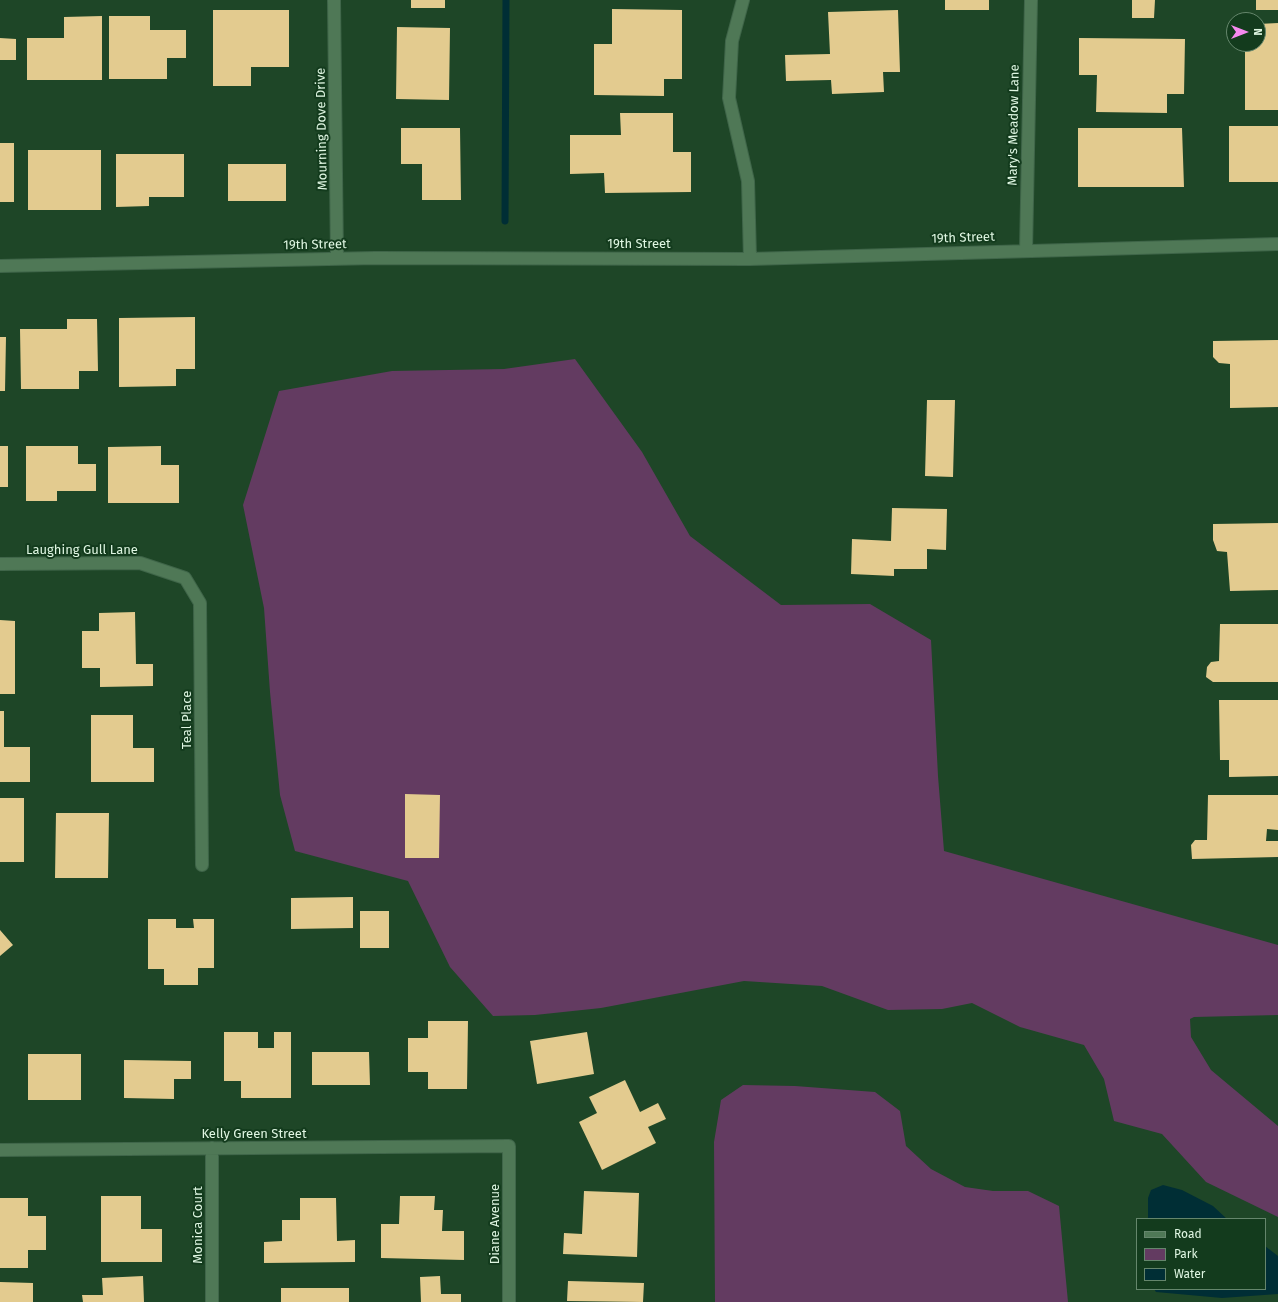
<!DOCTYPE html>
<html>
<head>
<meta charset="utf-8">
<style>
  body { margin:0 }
  #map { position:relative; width:1278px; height:1302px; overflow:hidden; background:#1e4627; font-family:"Fira Sans",sans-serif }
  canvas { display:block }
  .legend { position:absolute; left:1136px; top:1218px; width:130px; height:72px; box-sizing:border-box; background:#133b1d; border:1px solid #65866c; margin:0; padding:5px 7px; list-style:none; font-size:12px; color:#dff6e2 }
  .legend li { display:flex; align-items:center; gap:8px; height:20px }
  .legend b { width:20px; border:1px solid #65866c }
  .north { position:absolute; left:1226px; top:12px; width:40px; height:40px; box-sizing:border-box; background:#133b1d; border:1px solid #65866c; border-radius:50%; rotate:90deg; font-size:11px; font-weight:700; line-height:16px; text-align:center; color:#dff6e2 }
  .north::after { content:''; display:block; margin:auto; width:14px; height:18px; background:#f589ef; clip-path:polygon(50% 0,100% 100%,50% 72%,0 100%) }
</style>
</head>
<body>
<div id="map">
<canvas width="1278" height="1302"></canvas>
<ul class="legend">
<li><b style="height:5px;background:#4f7856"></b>Road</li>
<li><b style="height:11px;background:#633b61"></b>Park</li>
<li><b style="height:11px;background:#002e35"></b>Water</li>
</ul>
<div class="north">N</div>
</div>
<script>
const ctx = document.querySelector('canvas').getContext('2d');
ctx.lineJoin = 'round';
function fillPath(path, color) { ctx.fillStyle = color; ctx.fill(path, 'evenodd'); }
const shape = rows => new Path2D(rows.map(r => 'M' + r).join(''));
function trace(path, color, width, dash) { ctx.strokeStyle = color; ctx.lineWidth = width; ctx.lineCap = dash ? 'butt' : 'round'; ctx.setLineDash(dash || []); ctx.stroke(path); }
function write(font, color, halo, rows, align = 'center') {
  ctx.font = font + ' "Fira Sans",sans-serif'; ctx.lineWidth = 4; ctx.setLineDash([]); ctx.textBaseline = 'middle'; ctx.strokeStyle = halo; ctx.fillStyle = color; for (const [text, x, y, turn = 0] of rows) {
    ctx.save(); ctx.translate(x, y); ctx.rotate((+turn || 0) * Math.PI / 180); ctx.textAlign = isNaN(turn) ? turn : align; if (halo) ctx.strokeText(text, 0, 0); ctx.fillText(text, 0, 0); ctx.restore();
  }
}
fillPath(shape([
  [575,359,642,452,690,536,781,605,870,604,931,640,938,776,944,851,1278,945,1278,1015,1194,1017,1190,1019,1191,1037,1211,1070,1278,1126,1278,1217,1206,1182,1162,1134,1114,1121,1104,1079,1084,1045,1020,1027,972,1003,942,1009,888,1010,822,986,744,981,601,1008,535,1015,493,1016,450,967,408,881,295,851,280,795,270,692,264,608,243,505,279,391,392,371,504,369],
  [743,1085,795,1086,875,1092,900,1111,906,1146,931,1169,965,1187,993,1191,1028,1191,1059,1206,1068,1302,715,1302,714,1142,721,1100]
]), '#633b61');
fillPath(shape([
  [1163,1185,1182,1190,1213,1206,1227,1219,1148,1219,1148,1198,1151,1190],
  [1265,1246,1278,1256,1278,1294,1222,1298,1156,1292,1154,1289,1265,1289]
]), '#002e35');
trace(shape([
  [505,221,506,0]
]), '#002e35', 7);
fillPath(shape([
  [411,0,445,0,445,8,411,8],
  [945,0,989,0,989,10,945,10],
  [1132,0,1155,0,1154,18,1132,18],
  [1256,0,1278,0,1278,10,1256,10],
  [612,9,682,10,682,79,664,79,664,96,594,95,594,44,612,44],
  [213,10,289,10,289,67,251,67,251,86,213,86],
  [898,10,900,72,883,72,884,92,832,94,831,80,786,81,785,55,830,54,828,12],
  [102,16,102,80,27,80,27,38,64,38,64,17],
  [109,16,150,16,150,30,186,30,186,58,167,58,167,79,109,79],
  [1278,23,1278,110,1245,110,1245,44,1258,44,1258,24],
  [397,27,450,28,449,100,396,99],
  [0,38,16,39,16,60,0,60],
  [1079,38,1185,39,1184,94,1167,94,1167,113,1096,112,1097,75,1079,75],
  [620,113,673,113,673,152,691,152,691,192,605,193,604,173,570,174,570,135,621,135],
  [1229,126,1278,126,1278,182,1229,182],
  [401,128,460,128,461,200,422,200,422,164,401,164],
  [1078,128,1182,128,1184,187,1078,187],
  [0,143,14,143,14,202,0,202],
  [28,150,101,150,101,210,28,210],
  [116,154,184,154,184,197,149,197,149,206,116,207],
  [228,164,286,164,286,201,228,201],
  [195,317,195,369,176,369,176,386,119,387,119,318],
  [67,319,97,319,98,371,79,371,79,389,21,389,20,329,67,329],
  [0,337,6,337,5,391,0,391],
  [1278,340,1278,407,1230,408,1230,364,1219,363,1213,357,1213,341],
  [927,400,955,400,953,477,925,476],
  [0,446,8,446,8,487,0,487],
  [26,446,78,446,78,464,96,464,96,491,57,491,57,501,26,501],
  [161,446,161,465,179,465,179,503,108,503,108,447],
  [892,508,947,509,946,550,927,549,927,569,894,569,894,576,851,574,852,539,891,541],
  [1278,523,1278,590,1230,591,1227,552,1217,551,1213,540,1213,524],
  [135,612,136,664,153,664,153,686,100,687,100,668,82,668,82,631,99,631,99,613],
  [0,620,15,621,15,694,0,694],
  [1220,624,1278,624,1278,682,1213,682,1206,677,1207,667,1211,662,1219,661],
  [1219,700,1278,700,1278,776,1229,777,1229,760,1220,760],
  [0,711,4,711,4,747,30,747,30,782,0,782],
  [91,715,133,715,133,748,154,748,154,782,91,782],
  [405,794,440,795,439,858,405,858],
  [1208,795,1278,795,1278,830,1267,829,1266,841,1278,841,1278,857,1192,859,1191,845,1195,840,1207,840],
  [0,798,24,798,24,862,0,862],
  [56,813,109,813,108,878,55,878],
  [353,897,353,928,291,929,291,898],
  [360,911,389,911,389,948,360,948],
  [148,919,176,919,176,928,194,928,193,919,214,919,214,968,198,968,198,985,164,985,164,969,148,969],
  [0,930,13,945,0,956],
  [428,1021,468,1021,467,1089,428,1089,428,1072,408,1072,408,1038,428,1038],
  [224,1032,258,1032,258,1048,274,1048,274,1032,291,1032,291,1098,241,1098,241,1081,224,1081],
  [587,1032,594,1074,537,1084,530,1041],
  [312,1052,369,1052,370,1085,312,1085],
  [28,1054,81,1054,81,1100,28,1100],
  [124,1060,191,1061,191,1079,174,1079,174,1099,124,1098],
  [625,1080,640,1112,658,1103,666,1119,648,1127,656,1143,602,1170,579,1122,597,1113,589,1097],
  [584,1191,639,1193,637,1257,563,1254,564,1233,582,1234],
  [101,1196,141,1196,141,1229,162,1229,162,1262,101,1262],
  [400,1196,435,1196,434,1210,443,1210,442,1231,464,1231,464,1260,381,1258,381,1224,399,1224],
  [0,1198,28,1198,28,1216,46,1216,46,1250,28,1250,28,1268,0,1268],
  [300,1198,336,1198,337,1241,355,1240,355,1262,264,1263,264,1242,282,1241,282,1220,300,1220],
  [143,1276,144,1302,83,1302,82,1295,103,1295,102,1278],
  [440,1276,441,1294,461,1294,461,1302,421,1302,420,1277],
  [568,1281,644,1283,643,1302,567,1301],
  [0,1282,33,1283,33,1302,0,1302],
  [281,1288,349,1288,349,1302,281,1302]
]), '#e3cb8f');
const minor = shape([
  [334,0,337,259],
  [743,0,732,41,729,98,748,181,750,259],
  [1026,251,1031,0],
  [0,266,375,258,750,259,1278,244],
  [0,564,140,563,185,578,200,603,202,865],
  [212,1148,212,1302],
  [0,1150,509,1146,509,1302]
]);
trace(minor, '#3f6549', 14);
trace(minor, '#4f7856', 12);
write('13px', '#dff6e2', '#133b1d', [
  ["Mary's Meadow Lane",1014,125,-89],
  ["Mourning Dove Drive",322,129,-91],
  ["19th Street",963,238,-2],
  ["19th Street",639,244],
  ["19th Street",315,245,-1],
  ["Laughing Gull Lane",82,550],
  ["Teal Place",187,720,-90],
  ["Kelly Green Street",254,1134],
  ["Diane Avenue",495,1224,-90],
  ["Monica Court",198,1225,-90]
]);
</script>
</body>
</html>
